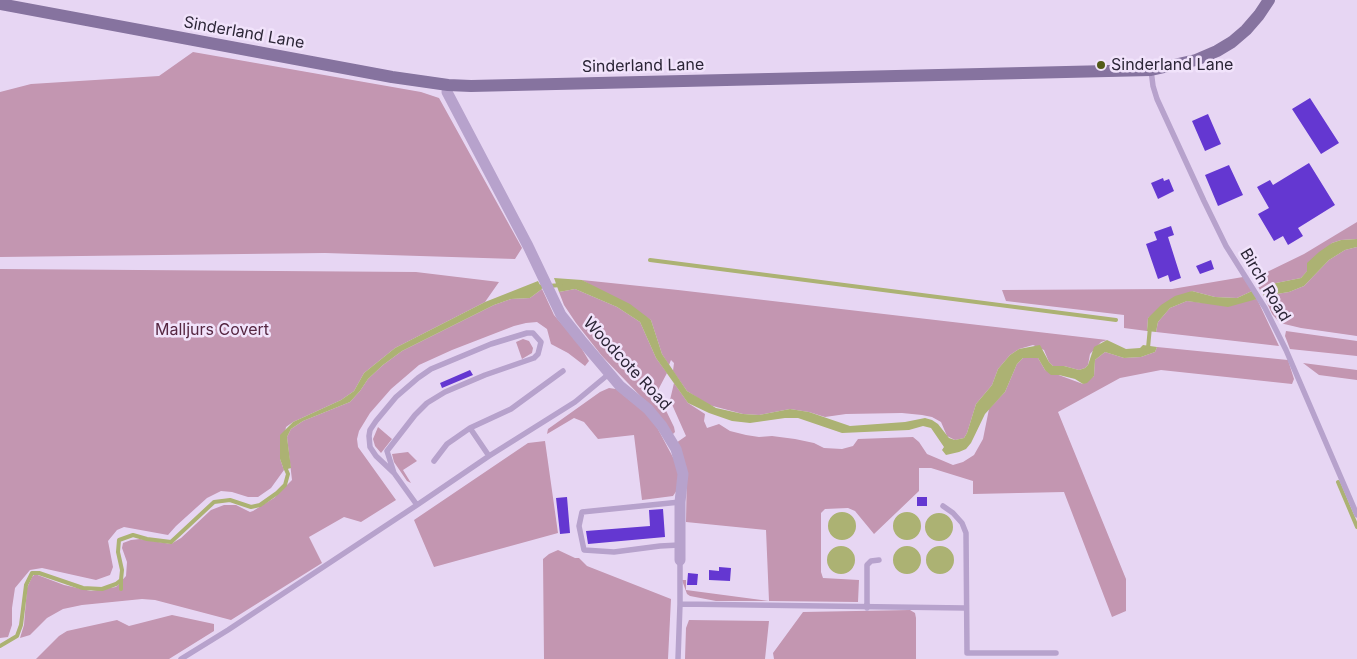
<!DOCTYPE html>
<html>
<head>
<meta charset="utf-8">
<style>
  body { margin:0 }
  canvas { display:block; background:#e7d6f3 }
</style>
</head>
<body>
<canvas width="1357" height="659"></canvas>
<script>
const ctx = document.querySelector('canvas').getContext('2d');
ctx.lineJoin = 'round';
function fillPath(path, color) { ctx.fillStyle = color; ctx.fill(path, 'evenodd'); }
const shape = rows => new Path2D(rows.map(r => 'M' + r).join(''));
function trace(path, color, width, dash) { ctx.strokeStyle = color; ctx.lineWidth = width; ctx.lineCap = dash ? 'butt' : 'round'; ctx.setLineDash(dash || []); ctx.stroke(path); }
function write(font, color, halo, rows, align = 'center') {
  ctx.font = font + ' Inter,sans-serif'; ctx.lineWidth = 5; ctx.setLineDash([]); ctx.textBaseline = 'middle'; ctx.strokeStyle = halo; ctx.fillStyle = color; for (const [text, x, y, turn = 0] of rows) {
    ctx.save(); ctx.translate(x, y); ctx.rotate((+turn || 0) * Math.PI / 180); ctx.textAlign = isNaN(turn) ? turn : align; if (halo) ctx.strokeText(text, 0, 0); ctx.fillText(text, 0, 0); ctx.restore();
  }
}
fillPath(shape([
  [193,52,421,92,439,98,522,248,515,259,325,253,0,257,0,92,31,84,159,76],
  [1357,222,1357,239,1341,240,1332,243,1301,278,1276,283,1260,290,1252,275,1267,272,1304,254],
  [1357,247,1357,336,1301,328,1280,323,1272,314,1264,296,1289,292,1304,286,1329,260,1345,250],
  [0,269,416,272,499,282,485,302,395,348,364,373,354,391,341,400,293,422,286,427,280,459,284,470,271,488,258,497,248,497,232,492,221,491,207,498,176,526,168,535,124,527,117,530,108,541,113,567,110,575,96,580,42,568,30,570,15,588,12,608,12,625,8,637,0,638],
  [1243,277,1252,291,1237,298,1215,297,1192,291,1148,318,1147,331,1124,328,1124,315,1006,301,1002,290,1172,289],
  [582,280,678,290,1107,340,1101,342,1090,354,1088,365,1085,368,1079,370,1064,366,1053,366,1049,362,1044,350,1033,345,1019,349,1010,355,998,369,992,385,976,404,967,433,964,438,955,440,947,436,941,422,932,417,922,415,902,413,846,414,825,417,809,412,790,409,759,415,743,414,709,405,687,391,673,371,674,363,671,360,669,365,662,354,651,320],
  [542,289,554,315,579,344,589,361,585,366,568,353,551,344,547,329,537,322,526,323,514,326,452,350,419,365,391,389,370,413,359,431,357,439,358,447,396,500,361,522,344,517,309,537,322,563,231,620,155,600,142,599,82,605,63,609,47,618,30,635,20,638,24,625,27,588,32,577,35,574,64,585,91,591,116,587,126,576,127,562,122,548,123,543,131,540,140,539,171,544,181,538,211,510,224,505,236,505,250,512,253,511,274,498,292,480,287,437,291,429,303,421,350,402,360,391,368,379,383,365,402,351,494,305,511,299,530,298],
  [575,289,617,307,640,322,656,358,667,373,657,392,674,427,675,432,671,436,649,405,602,356,576,323,564,305,559,292],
  [1257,299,1279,346,1156,332,1158,322,1170,308,1187,301,1205,303],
  [1286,331,1357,341,1357,356,1290,349,1285,336],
  [523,339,529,341,533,348,532,353,522,359,516,342],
  [1157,347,1288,360,1294,379,1292,384,1161,370,1120,378,1058,412,1126,579,1126,611,1112,617,1064,492,973,494,973,481,931,468,919,468,919,491,874,534,855,511,848,508,825,509,821,513,821,572,823,578,859,580,858,602,769,601,716,601,690,596,687,594,683,583,682,580,686,580,686,590,769,601,766,530,686,522,687,470,676,443,686,436,670,400,674,383,688,403,705,414,704,421,707,428,719,424,730,431,746,435,759,437,772,436,795,439,814,443,824,448,842,449,853,446,858,439,913,437,919,442,927,454,953,465,963,462,974,455,983,439,989,409,1005,392,1017,364,1023,358,1038,358,1045,370,1083,384,1094,376,1095,360,1105,352,1124,358,1141,357,1155,352],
  [1303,363,1357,370,1357,380,1319,375],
  [609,388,616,389,652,418,676,463,679,474,677,490,673,496,642,500,634,435,598,439,584,422,574,418,547,434,548,429,600,392],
  [378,427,392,439,381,453,375,446,373,439],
  [545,441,558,533,434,567,414,520,528,443],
  [408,452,417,461,403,470,411,483,407,481,394,462,392,454],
  [558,550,575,558,579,558,587,566,671,599,668,659,544,659,543,559,549,554],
  [910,610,915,613,916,618,916,659,774,659,773,653,803,612],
  [172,615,214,624,214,631,169,659,36,659,59,636,67,631,117,620,129,626],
  [689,620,769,621,765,659,685,659,686,628]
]), '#c396b1');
fillPath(shape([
  [1357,239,1357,247,1345,250,1329,260,1304,286,1289,292,1264,296,1260,290,1276,283,1301,278,1307,271,1307,263,1319,252,1332,243,1341,240],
  [554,278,582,280,630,304,651,320,662,354,687,391,716,408,743,414,759,415,790,409,809,412,850,426,905,422,925,418,932,420,938,424,949,438,955,440,964,438,967,433,976,404,992,385,998,369,1010,355,1019,349,1040,345,1049,362,1053,366,1064,366,1079,370,1085,368,1088,365,1094,347,1107,340,1126,349,1140,348,1143,345,1157,347,1155,352,1141,357,1124,358,1105,352,1095,360,1094,376,1087,383,1083,384,1075,379,1059,375,1051,375,1045,370,1038,358,1023,358,1017,364,1005,392,985,414,971,443,966,449,959,452,946,455,942,450,944,447,931,428,923,426,909,430,842,433,798,418,785,418,750,423,732,421,709,413,688,403,683,396,656,358,640,322,617,307,575,289,559,292],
  [538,281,542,289,530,298,511,299,494,305,402,351,383,365,368,379,360,391,350,402,303,421,291,429,287,437,291,468,284,470,280,459,280,435,293,422,341,400,354,391,364,373,395,348,485,302],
  [1192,291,1215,297,1237,298,1252,291,1257,299,1228,307,1187,301,1170,308,1158,322,1156,332,1147,331,1148,318,1161,305,1175,296],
  '828 526a14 14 0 1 1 28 0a14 14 0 1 1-28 0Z',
  '893 526a14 14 0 1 1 28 0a14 14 0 1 1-28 0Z',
  '925 527a14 14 0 1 1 28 0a14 14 0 1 1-28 0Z',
  '893 560a14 14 0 1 1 28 0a14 14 0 1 1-28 0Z',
  '926 560a14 14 0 1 1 28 0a14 14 0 1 1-28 0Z',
  '827 560a14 14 0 1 1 28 0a14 14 0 1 1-28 0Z'
]), '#acb273');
trace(shape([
  [650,260,1116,320],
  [535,287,561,285],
  [1147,350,1148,348,1150,327],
  [1338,482,1357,527],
  [121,580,121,589],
  [0,646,17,636,21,625,26,585,32,573,39,573,83,588,102,589,116,584,121,580,122,570,118,552,119,540,133,535,147,539,171,542,214,502,230,500,251,507,260,505,277,493,285,485,288,474,285,467]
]), '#acb273', 4);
fillPath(shape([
  [1310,98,1339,143,1321,154,1292,109],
  [1208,114,1221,144,1205,151,1192,121],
  [1309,163,1335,205,1298,228,1303,236,1288,245,1283,236,1274,241,1258,214,1269,208,1257,187,1270,180,1273,185],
  [1229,165,1243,195,1218,206,1205,175],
  [1163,178,1164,181,1169,179,1174,191,1158,199,1151,183],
  [1171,226,1174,235,1168,237,1181,278,1170,282,1168,275,1158,279,1146,244,1157,240,1154,232],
  [1211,260,1214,269,1200,274,1196,266],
  [470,370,473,375,442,388,440,383],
  [567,497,570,533,560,534,556,498],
  [917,497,927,497,927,506,917,506],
  [663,509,665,537,588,544,586,531,650,526,649,510],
  [719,567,731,568,730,581,709,580,709,570,719,571],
  [688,573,698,574,697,585,687,585]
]), '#6437d1');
trace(shape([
  [1151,70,1153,86,1157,99,1204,201,1226,246,1265,308,1286,350,1357,515],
  [470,428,489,456],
  [434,461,447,444,470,428,511,409,563,371],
  [394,473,387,451,415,415,427,403,445,392,485,375,534,358,538,354,541,342,533,333,527,333,491,344,431,369,418,378,396,397,376,421,370,430,369,436,370,447,376,456,394,473,417,505,489,456,575,402,610,373],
  [943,506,953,513,962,523,966,533,967,653,1056,653],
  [679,545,660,546,614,552,584,550,579,526,582,512,680,502],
  [680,604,965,608],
  [867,608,867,565,871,561,879,560],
  [181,659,228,630,417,505],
  [678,659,680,604,680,560]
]), '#b7a2cc', 5.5);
trace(shape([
  [448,85,447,92,528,246,561,315,581,340,620,386,648,409,662,426,676,449,683,474,680,502,680,560]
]), '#b7a2cc', 11);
trace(shape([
  [0,4,392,77,448,85,471,86,1151,70,1196,60,1217,51,1232,42,1246,30,1259,15,1269,0]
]), '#86739f', 12);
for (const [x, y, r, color] of [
  [1101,65,5,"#525a17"]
]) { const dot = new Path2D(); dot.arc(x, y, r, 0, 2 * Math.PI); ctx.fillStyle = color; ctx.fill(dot); trace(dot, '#f1e3fb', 2); }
write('16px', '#2b2536', '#f1e3fb', [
  ["Sinderland Lane",244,33,10],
  ["Sinderland Lane",643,66,-1],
  ["Birch Road",1265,285,59],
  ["Woodcote Road",627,364,47]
]);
write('16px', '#2b2536', '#f1e3fb', [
  ["Sinderland Lane",1111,65]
], 'left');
write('16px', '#562742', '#f1e3fb', [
  ["Malljurs Covert",212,330]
]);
</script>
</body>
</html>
